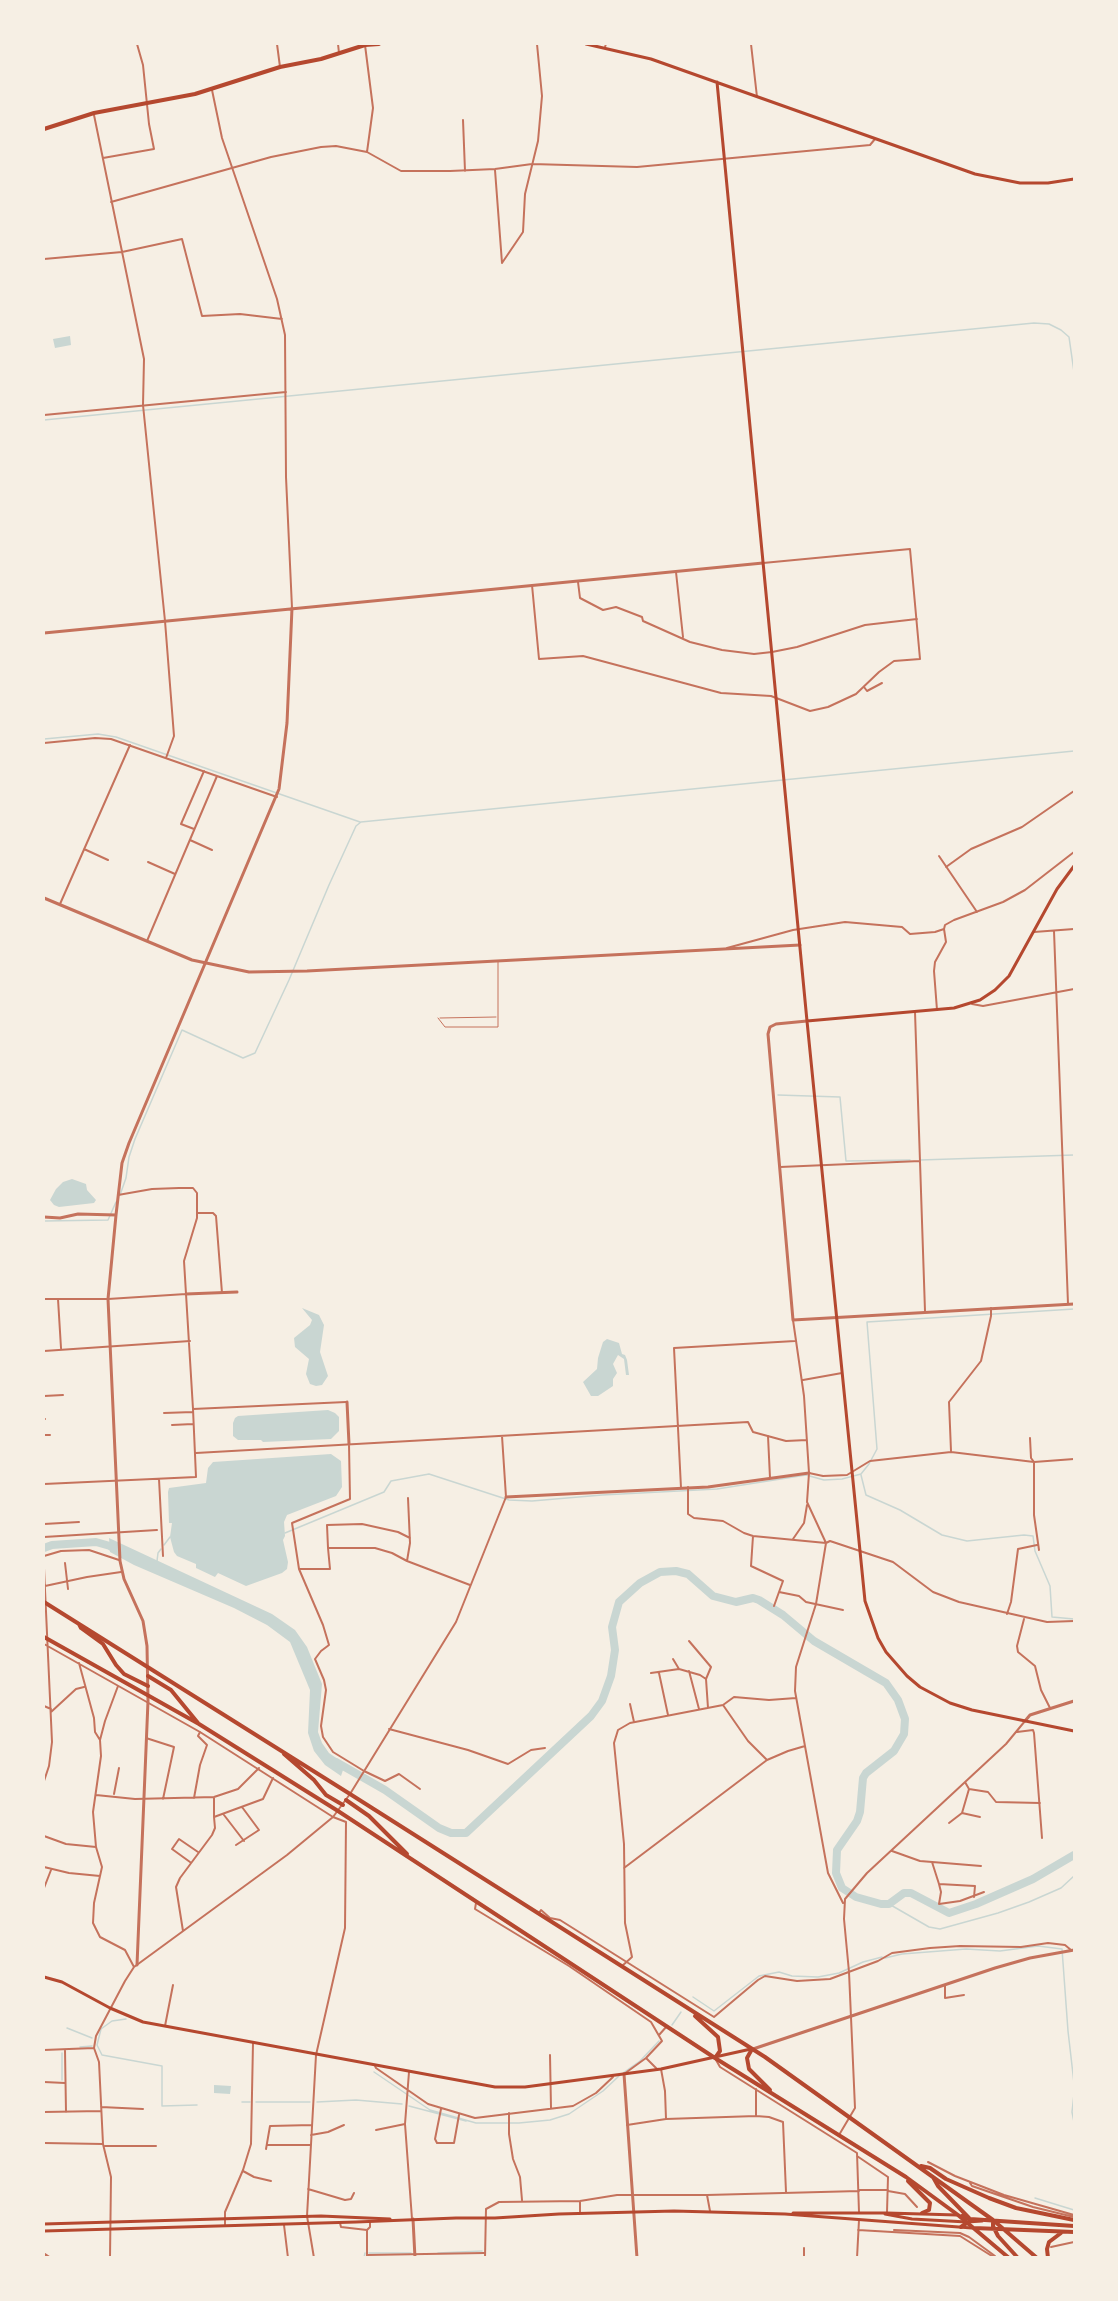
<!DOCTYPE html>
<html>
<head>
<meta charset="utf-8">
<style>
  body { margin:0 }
  #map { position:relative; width:1118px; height:2301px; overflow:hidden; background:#f6efe4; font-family:Commissioner,sans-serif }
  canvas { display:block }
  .frame { position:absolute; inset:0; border:45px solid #f6efe4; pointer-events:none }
</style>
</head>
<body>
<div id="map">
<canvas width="1118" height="2301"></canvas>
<div class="frame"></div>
</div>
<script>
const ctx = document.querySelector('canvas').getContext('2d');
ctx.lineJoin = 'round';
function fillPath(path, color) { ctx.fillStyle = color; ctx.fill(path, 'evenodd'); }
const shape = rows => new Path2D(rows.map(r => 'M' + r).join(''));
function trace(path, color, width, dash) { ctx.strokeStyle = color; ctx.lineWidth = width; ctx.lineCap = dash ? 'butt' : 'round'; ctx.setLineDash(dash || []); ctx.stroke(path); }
fillPath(shape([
  [70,336,71,345,55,348,53,339],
  [72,1179,86,1184,87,1190,96,1200,94,1203,59,1207,54,1205,50,1200,56,1189,63,1182],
  [302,1308,319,1315,324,1325,320,1352,328,1376,322,1385,316,1386,310,1384,306,1374,309,1359,295,1347,294,1338,310,1325,312,1320],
  [607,1339,619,1343,622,1354,625,1355,627,1360,629,1375,626,1375,624,1359,618,1355,613,1364,617,1373,613,1379,613,1386,598,1396,591,1396,583,1382,597,1369,598,1358,603,1342],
  [328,1410,335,1413,339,1417,339,1431,331,1439,263,1442,261,1440,238,1440,233,1436,233,1423,235,1418,238,1416],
  [331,1454,341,1461,342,1487,336,1496,287,1515,284,1522,285,1536,283,1540,288,1562,287,1569,282,1573,246,1586,218,1573,215,1577,196,1568,196,1564,177,1556,174,1552,170,1537,172,1523,169,1523,168,1492,169,1488,206,1483,208,1468,213,1462],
  [109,1538,272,1614,295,1630,307,1647,322,1684,318,1732,322,1743,329,1753,345,1764,341,1776,325,1765,314,1751,308,1733,310,1690,290,1642,267,1625,234,1608,134,1565,110,1552],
  [214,2085,231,2086,230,2094,214,2093]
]), '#c9d6d2');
trace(shape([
  [44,420,1034,323,1049,324,1061,330,1069,337,1074,372],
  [44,739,98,734,116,737,360,822],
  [778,1095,840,1097,846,1161,910,1160],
  [920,1160,1074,1155],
  [120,1195,126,1178,129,1157,135,1139,182,1030,243,1058,255,1053,289,980,329,885,356,826,361,822,1074,751],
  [44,1221,108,1220,116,1202],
  [861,1475,866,1495,900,1510,942,1535,967,1541,1024,1535,1033,1536,1035,1551,1050,1586,1052,1617,1074,1619],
  [285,1533,384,1492,391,1481,429,1474,509,1500,532,1501,602,1495,717,1489,806,1475,824,1480,842,1479,861,1474,869,1464,877,1449,867,1322,1074,1309],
  [164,1545,170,1537],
  [157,1561,158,1553,161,1549],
  [889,1904,929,1927,940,1929,998,1913,1029,1902,1061,1888,1074,1876],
  [885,1958,902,1954,966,1949,1000,1951,1038,1946,1062,1949,1068,2031,1074,2083],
  [693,1997,714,2011,759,1976,779,1972,792,1976,818,1977,839,1973,863,1962,882,1957],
  [126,2019,112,2021,101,2029,97,2045,102,2055,162,2066,162,2106,197,2105],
  [672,2025,681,2012],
  [67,2028,92,2038],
  [80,2047,92,2046],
  [62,2053,62,2080],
  [374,2072,430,2110,476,2123,519,2123,550,2120,569,2114,603,2091,619,2076],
  [623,2073,640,2061,659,2041],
  [1074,2094,1072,2112,1074,2122],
  [242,2102,250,2102],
  [256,2102,310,2102],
  [317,2102,356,2100,402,2104],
  [409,2106,466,2121],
  [1035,2198,1074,2210],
  [369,2253,411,2253],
  [438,2253,482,2251],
  [364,2258,365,2253]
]), '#c9d6d2', 1.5);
trace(shape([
  [44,1548,52,1545,96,1542,110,1546,118,1551],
  [336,1762,385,1790,439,1828,451,1833,466,1833,591,1716,602,1701,611,1676,615,1650,612,1627,619,1602,640,1583,660,1572,676,1571,688,1574,713,1596,736,1602,753,1598,759,1600,783,1615,814,1641,886,1683,898,1700,905,1719,904,1734,894,1751,866,1773,863,1778,860,1812,857,1821,837,1850,836,1873,842,1888,856,1897,881,1904,889,1904,904,1893,911,1893,949,1913,976,1904,1033,1879,1074,1855]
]), '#c9d6d2', 8);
trace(shape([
  [438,1018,445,1027,498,1027,498,962],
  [440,1018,496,1017]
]), '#c5725c', 1);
trace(shape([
  [277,44,280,67],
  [338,44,339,53],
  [751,44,757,97],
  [365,45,373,108,367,152],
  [605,47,606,44],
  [212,90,222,138,277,299,285,335,286,477,292,608],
  [94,115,144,359,143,405,165,621,174,736,166,758],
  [463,120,465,171],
  [103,158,154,149,149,124,143,65,137,44],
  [495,170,502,263],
  [111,202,271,157,321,147,336,146,367,152,401,171,450,171,495,169,532,164,637,167,870,145,875,139],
  [44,259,122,252,182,239,202,316,240,314,282,319],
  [502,263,523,232,525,194,538,141,542,96,537,44],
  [44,415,286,392],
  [676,572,683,637],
  [578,582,580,598,603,610,616,607,642,617,643,621,690,642,722,650,754,654,772,652,797,647,865,625,917,619],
  [532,585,539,659,583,656,721,693,771,696,810,711,828,707,856,694,879,672,894,661,920,659,910,549,763,563],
  [864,687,867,691,882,683],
  [44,743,95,738,111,739,277,797],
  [194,829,181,824,204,771],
  [190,840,212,850],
  [84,849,108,860],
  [939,856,977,912],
  [148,862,175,874],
  [946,867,971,849,1022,827,1074,791],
  [60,904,130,745],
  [1054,931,1068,1304],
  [1034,932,1074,929],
  [147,941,217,776],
  [727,948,793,930,845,922,902,927,910,934,935,932,944,929,945,925,954,920,1003,902,1025,890,1074,852],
  [972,1004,983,1006,1074,989],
  [937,1010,934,971,935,962,946,942,944,929],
  [915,1012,925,1311],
  [780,1167,920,1161],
  [118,1195,152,1189,179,1188,193,1188,197,1193,197,1218,184,1261,193,1409,346,1402],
  [198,1213,213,1213,216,1216,222,1293],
  [44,1299,108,1299,186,1294],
  [58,1299,61,1348],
  [793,1320,804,1396,809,1473,807,1502,826,1543,816,1604,796,1667,795,1691,828,1873,843,1903],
  [44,1351,190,1341],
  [803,1380,842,1373],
  [44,1396,63,1395],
  [164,1413,193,1412],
  [44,1419,45,1419],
  [172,1425,193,1424],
  [44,1435,50,1435],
  [768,1436,770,1478],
  [1030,1438,1031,1458,1034,1462,1034,1515,1039,1550],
  [349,1444,350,1499,292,1523,299,1569,323,1625,329,1645,321,1651,315,1659,324,1680,326,1690,321,1726,323,1737,333,1752,364,1771,385,1781,399,1774,420,1789],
  [951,1451,949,1402,981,1361,991,1316,991,1308],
  [196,1453,748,1422,753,1432,786,1441,807,1440],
  [809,1473,823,1476,847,1475,870,1461,951,1452,1034,1462,1074,1459],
  [159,1479,163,1556],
  [44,1484,196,1477,193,1409],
  [688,1487,688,1514,694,1518,723,1521,744,1533,753,1536,826,1543,830,1541,893,1562,933,1592,959,1602,1047,1622,1074,1621],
  [681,1488,674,1348,795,1341],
  [44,1524,79,1522],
  [753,1536,751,1566,783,1581,779,1592,799,1596,806,1602,843,1610],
  [44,1537,157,1530],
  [793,1539,804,1523,807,1505],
  [328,1548,327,1525,362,1524,398,1532,410,1538],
  [44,1556,61,1551,89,1550,119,1560],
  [407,1561,410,1543,408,1498],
  [65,1563,68,1589],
  [44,1568,52,1742,49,1766,44,1781],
  [299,1569,330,1569,328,1548,375,1548,392,1553,407,1561,470,1585],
  [45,1586,87,1577,121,1572],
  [774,1606,779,1592],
  [1007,1614,1011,1602,1018,1549,1037,1545],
  [1024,1619,1017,1646,1018,1652,1035,1666,1041,1690,1050,1708],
  [689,1641,711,1667,706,1679],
  [44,1644,200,1732,333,1817,346,1822,345,1928,316,2055,307,2216,314,2258],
  [673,1659,679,1669],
  [79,1663,94,1718,95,1732,100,1740],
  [689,1671,699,1709],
  [651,1673,679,1669,700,1675,706,1679,708,1708],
  [659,1673,668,1715],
  [118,1686,105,1721,100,1740,101,1756,93,1812,96,1847,102,1867,94,1903,93,1923,100,1937,125,1950,134,1967],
  [630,1704,634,1722],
  [723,1705,734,1697,769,1700,796,1698],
  [44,1706,51,1709],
  [51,1712,76,1689,84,1687],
  [389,1729,468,1750,508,1764,531,1750,545,1748],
  [1017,1732,1033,1730,1034,1733,1042,1838],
  [146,1738,174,1747,163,1799],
  [965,1782,969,1789,988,1792,996,1802,1040,1803],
  [114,1794,119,1768],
  [96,1795,135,1799,214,1797,238,1789,259,1768],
  [214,1797,214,1817],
  [194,1798,200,1765,207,1745,198,1736,200,1732],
  [962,1813,980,1817],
  [224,1815,244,1841],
  [949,1823,962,1813,969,1789],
  [44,1836,66,1844,96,1847],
  [236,1845,259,1830,242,1807],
  [892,1851,920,1861,981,1866],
  [190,1862,172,1849,179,1839,198,1852],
  [932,1862,939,1884,975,1886,974,1897],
  [44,1867,69,1873,100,1876],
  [624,1868,767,1760,788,1751,805,1746],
  [939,1884,941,1892,939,1904,960,1901,984,1892],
  [44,1888,51,1870],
  [476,1903,475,1909,569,1966,651,2022,662,2041,646,2058,624,2074],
  [539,1913,541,1910,550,1918,560,1920,714,2017,758,1980,765,1976,797,1981,830,1979,878,1961,892,1953,930,1948,960,1946,1021,1947,1048,1943,1065,1945,1071,1950],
  [183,1931,176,1887,180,1878,212,1835,215,1828,214,1817,263,1799,273,1778],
  [622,1966,632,1957,625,1923,624,1844,614,1743,618,1730,630,1723,723,1705,748,1741,767,1760],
  [945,1985,945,1998,964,1995],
  [165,2026,173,1985],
  [659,2035,667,2026],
  [44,2050,94,2048],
  [65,2050,66,2112],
  [550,2055,551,2108],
  [646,2058,657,2069],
  [716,2060,720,2067,857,2153,859,2212],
  [375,2066,376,2068,428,2104,475,2118,573,2106,596,2093,613,2077],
  [409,2072,405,2124,412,2219],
  [44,2082,65,2083],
  [756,2089,756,2116],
  [101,2107,143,2109],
  [441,2109,435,2139,437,2143,454,2143,459,2115],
  [44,2112,101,2111],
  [509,2113,509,2134,513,2159,520,2177,522,2200],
  [666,2119,756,2116,769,2117,783,2122,786,2192],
  [627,2125,666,2119,665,2091,661,2069],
  [376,2130,405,2124],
  [311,2135,328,2132,344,2125],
  [839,2135,855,2108,849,1972,844,1919,845,1899,867,1873,1006,1744,1025,1721],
  [44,2143,103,2144],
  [267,2145,311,2145],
  [105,2146,156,2146],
  [266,2149,270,2126,312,2125],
  [857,2156,888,2177,887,2212],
  [928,2162,955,2176,1004,2195,1074,2215],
  [243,2171,254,2177,271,2181],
  [970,2183,972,2186,1033,2207,1074,2217],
  [308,2189,345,2200,351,2199,354,2193],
  [859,2190,888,2190],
  [888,2191,905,2194,917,2207],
  [707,2195,710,2211],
  [580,2201,580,2213],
  [340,2223,341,2227,367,2230],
  [225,2225,225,2212,243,2170,251,2144,253,2043],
  [284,2225,288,2258],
  [858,2230,960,2236,995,2258],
  [894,2230,960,2233,969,2237,995,2256],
  [1051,2247,1074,2242],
  [367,2255,367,2230,370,2227,370,2222],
  [110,2258,111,2177,103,2144,99,2062,94,2048,96,2036,125,1981,134,1967,287,1855,333,1817,350,1794,456,1622,506,1497,502,1436],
  [367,2258,367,2255,484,2253],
  [485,2258,486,2209,499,2202,580,2201,617,2195,707,2195,859,2191],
  [804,2258,804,2248],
  [857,2258,859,2220]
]), '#c5725c', 2);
trace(shape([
  [44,633,763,563],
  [44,898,192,960,249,972,307,971,800,945],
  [807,1021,776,1024,770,1027,768,1034,793,1320,1074,1304],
  [44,1217,60,1218,78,1214,116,1215],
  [186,1294,237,1292],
  [347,1402,349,1444],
  [506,1497,708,1487,809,1473],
  [1025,1721,1030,1715,1074,1701],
  [137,1965,148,1701,147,1646,143,1621,124,1579,120,1561,108,1299,116,1215,122,1163,129,1143,279,789,287,723,292,608],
  [753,2049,995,1968,1030,1958,1074,1950],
  [624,2074,637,2258],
  [413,2219,415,2258],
  [44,2254,50,2258]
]), '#c5725c', 3);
trace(shape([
  [586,44,651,59,975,174,1020,183,1048,183,1074,179],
  [717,82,807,1021,865,1601,878,1638,886,1652,907,1676,920,1687,950,1703,972,1710,1074,1731],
  [807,1021,954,1008,980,1000,995,990,1009,976,1057,889,1074,866],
  [44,1977,62,1982,110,2008,143,2022,495,2087,525,2087,661,2069,751,2049],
  [793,2213,887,2213,957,2215],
  [885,2214,912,2219,967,2222,982,2221],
  [44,2224,321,2216,390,2219],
  [44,2231,356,2222,456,2218,495,2218,559,2214,674,2211,785,2214,972,2228]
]), '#b5482f', 3);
trace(shape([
  [44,129,94,113,195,94,280,67,321,59,365,45,379,44]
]), '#b5482f', 4);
trace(shape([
  [44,1602,350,1794,765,2057,993,2220,1037,2258],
  [79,1624,81,1628,103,1644,116,1665,124,1674,148,1686],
  [44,1637,199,1724,338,1811,715,2058,906,2177,958,2215,1009,2258],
  [148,1676,171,1690,198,1723],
  [284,1754,314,1780,326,1795,343,1805],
  [346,1800,369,1816,407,1854],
  [695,2016,718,2037,720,2051,715,2058],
  [752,2049,747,2058,749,2069,770,2090],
  [921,2166,930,2168,946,2179,989,2198,1016,2208,1074,2220],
  [933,2177,938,2186,969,2218],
  [908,2181,930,2203,929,2210,922,2213],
  [962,2216,970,2219,1074,2226],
  [993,2220,993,2226,998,2236,1018,2258],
  [961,2227,968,2222],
  [974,2228,1074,2232],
  [1048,2258,1047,2249,1049,2242,1061,2233]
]), '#b5482f', 4);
</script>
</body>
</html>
